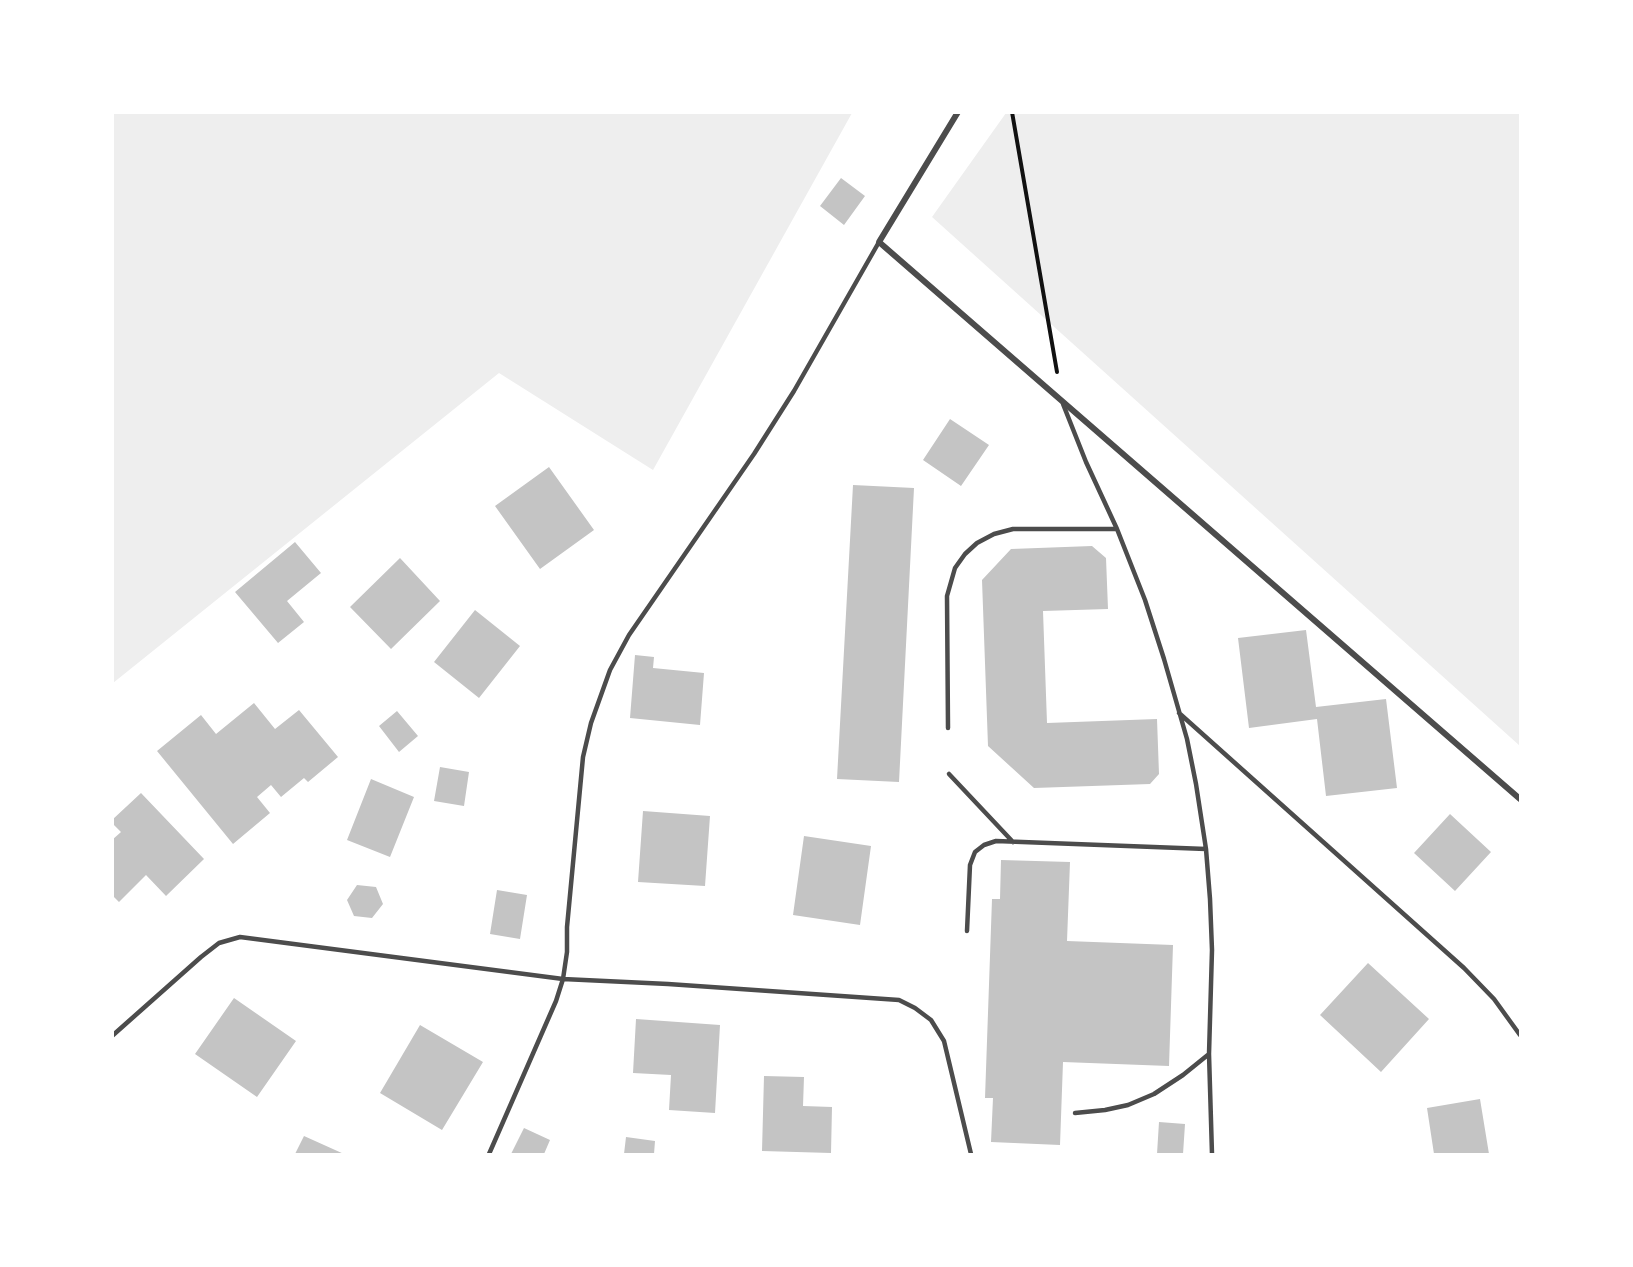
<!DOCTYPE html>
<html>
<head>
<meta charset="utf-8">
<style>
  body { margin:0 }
  #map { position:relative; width:1633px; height:1267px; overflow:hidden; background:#fff; font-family:Lato,sans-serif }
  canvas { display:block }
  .frame { position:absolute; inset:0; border:114px solid #fff; pointer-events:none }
</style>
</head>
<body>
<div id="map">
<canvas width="1633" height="1267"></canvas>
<div class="frame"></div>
</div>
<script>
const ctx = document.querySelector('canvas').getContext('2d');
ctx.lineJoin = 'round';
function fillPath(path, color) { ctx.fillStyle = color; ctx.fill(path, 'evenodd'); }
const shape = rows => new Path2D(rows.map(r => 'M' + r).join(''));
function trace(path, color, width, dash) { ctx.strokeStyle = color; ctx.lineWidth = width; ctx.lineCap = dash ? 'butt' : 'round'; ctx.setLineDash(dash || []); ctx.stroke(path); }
fillPath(shape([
  [113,112,852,112,852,113,653,470,499,373,113,683],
  [1006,113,1520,113,1520,746,932,217]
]), '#eee');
fillPath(shape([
  [841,178,865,196,844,225,820,206],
  [950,419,989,445,961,486,923,460],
  [549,467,594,530,540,569,495,506],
  [853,485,914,488,899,782,837,779],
  [295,542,321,573,287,601,304,622,278,643,235,592],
  [1092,546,1106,558,1108,609,1043,611,1047,723,1157,719,1159,774,1150,784,1034,788,988,746,982,580,1011,549],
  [400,558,440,601,391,649,350,607],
  [475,610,520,646,479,698,434,662],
  [1306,630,1316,707,1386,699,1397,788,1326,796,1317,719,1249,728,1238,638],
  [635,655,654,657,653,668,704,673,700,725,630,718],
  [254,703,275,729,299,710,338,757,308,782,304,778,281,797,271,785,257,797,270,813,233,844,157,751,201,715,216,734],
  [397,711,418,736,399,752,379,726],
  [440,767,469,772,464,806,434,801],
  [371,779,414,797,390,857,347,840],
  [141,793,204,859,166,896,146,875,119,902,112,895,112,840,121,832,112,823,112,820],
  [643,811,710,816,705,886,638,882],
  [1450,814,1491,852,1455,891,1414,853],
  [804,836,871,846,860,925,793,915],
  [1001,860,1070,862,1067,941,1173,945,1169,1066,1063,1062,1060,1145,991,1142,993,1098,985,1098,992,899,1000,899],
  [357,885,376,887,383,904,372,918,354,916,347,900],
  [497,890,527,895,520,939,490,934],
  [1368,963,1429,1019,1381,1072,1320,1015],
  [234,998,296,1041,257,1097,195,1054],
  [636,1019,720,1025,715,1113,669,1110,671,1075,633,1073],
  [420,1025,483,1062,442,1130,380,1093],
  [764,1076,804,1077,803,1106,832,1107,831,1153,762,1151],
  [1480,1099,1489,1154,1434,1154,1427,1108],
  [1159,1122,1185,1124,1183,1154,1157,1154],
  [524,1128,550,1140,544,1154,511,1154],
  [304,1136,344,1154,295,1154],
  [626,1137,655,1141,654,1154,624,1154]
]), '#c4c4c4');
trace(shape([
  [1012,112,1057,372]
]), '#111', 4);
trace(shape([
  [1063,404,1086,462,1117,529,1145,600,1164,659,1187,739,1196,784,1206,849,1210,899,1212,950,1209,1054,1183,1075,1154,1094,1128,1105,1105,1110,1075,1113],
  [1179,713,1464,968,1494,999,1520,1035],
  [948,728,947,596,955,568,965,554,977,543,994,534,1013,529,1117,529],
  [949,774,1013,842],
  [967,931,970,865,975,852,984,845,996,841,1206,849],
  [112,1036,201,957,219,943,240,937,563,979,668,984,899,1000,915,1008,931,1020,944,1041,971,1154],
  [1209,1054,1212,1154],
  [489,1154,556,1001,563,979,567,952,567,927,583,757,591,723,610,670,629,635,754,454,794,391,879,242]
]), '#4c4c4c', 4.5);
trace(shape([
  [958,112,879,242,1520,799]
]), '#4c4c4c', 6);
</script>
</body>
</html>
